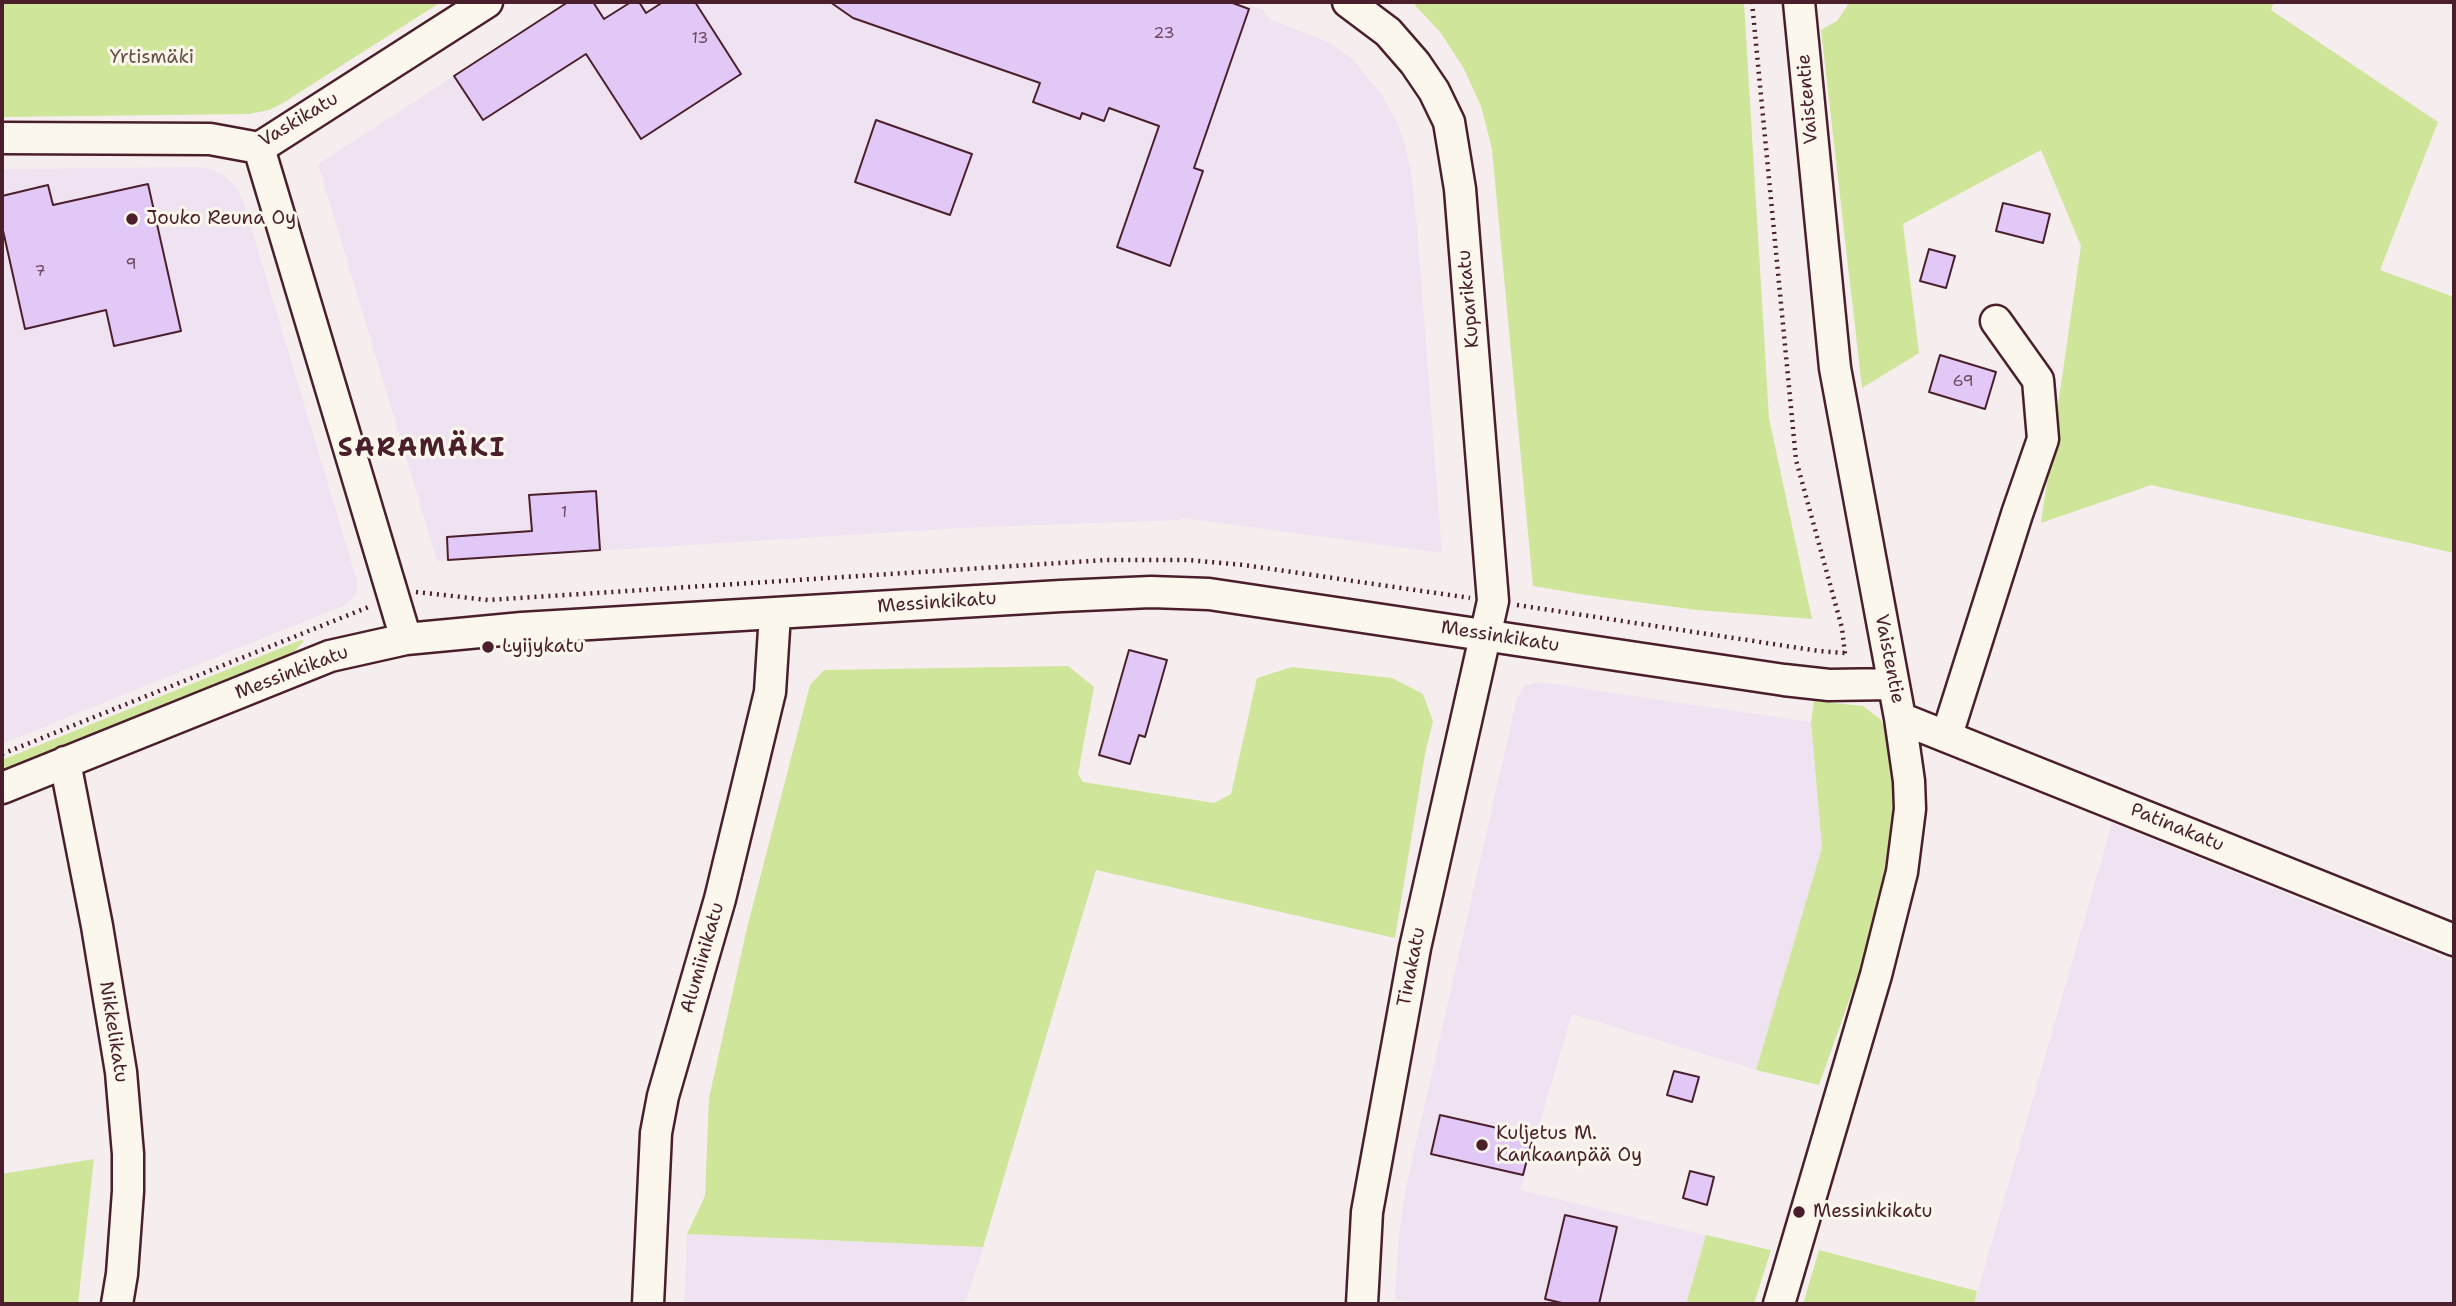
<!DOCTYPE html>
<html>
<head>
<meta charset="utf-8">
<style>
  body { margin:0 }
  #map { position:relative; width:2456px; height:1306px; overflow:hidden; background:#f6eeee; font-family:"Shantell Sans",sans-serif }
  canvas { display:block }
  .frame { position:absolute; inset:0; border:4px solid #4a1f2b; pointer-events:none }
</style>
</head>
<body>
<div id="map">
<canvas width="2456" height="1306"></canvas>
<div class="frame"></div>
</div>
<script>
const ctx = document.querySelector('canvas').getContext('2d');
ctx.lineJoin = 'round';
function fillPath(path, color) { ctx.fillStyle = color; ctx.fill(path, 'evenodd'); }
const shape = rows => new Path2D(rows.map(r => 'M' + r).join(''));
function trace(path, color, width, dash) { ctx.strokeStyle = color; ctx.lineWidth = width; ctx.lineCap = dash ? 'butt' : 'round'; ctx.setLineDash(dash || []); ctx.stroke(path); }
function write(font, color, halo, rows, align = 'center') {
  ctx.font = font + ' "Shantell Sans",sans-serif'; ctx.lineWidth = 6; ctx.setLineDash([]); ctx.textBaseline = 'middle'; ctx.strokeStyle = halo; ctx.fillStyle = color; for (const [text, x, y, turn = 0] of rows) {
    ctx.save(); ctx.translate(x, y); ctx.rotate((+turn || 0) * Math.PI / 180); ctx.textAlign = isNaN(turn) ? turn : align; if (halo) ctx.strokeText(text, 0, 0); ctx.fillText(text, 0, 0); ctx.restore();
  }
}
fillPath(shape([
  [568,2,1230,2,1248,8,1250,5,1263,10,1270,19,1331,43,1352,59,1381,93,1398,124,1405,145,1411,173,1417,226,1442,553,1182,518,1180,520,962,528,437,561,318,164],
  [195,167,211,169,225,176,236,187,244,203,357,581,356,595,345,605,2,744,2,169],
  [1540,682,1811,722,1822,848,1756,1070,1572,1014,1520,1190,1706,1235,1686,1304,1417,1304,1395,1299,1398,1244,1405,1191,1517,698,1525,685],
  [2112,823,2454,962,2454,1304,1974,1304],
  [687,1234,983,1247,965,1304,684,1304]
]), '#f0e3f1');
fillPath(shape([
  [2,2,441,2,283,103,269,110,249,114,2,117],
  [1412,2,1744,2,1769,418,1812,619,1697,610,1593,596,1533,586,1492,149,1481,106,1463,67,1440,32],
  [1850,2,2274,2,2271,10,2438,122,2380,270,2454,297,2454,553,2151,485,2041,523,2081,246,2041,150,1903,224,1919,353,1862,388,1821,30,1837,21],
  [301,640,304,641,288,658,2,774,2,760],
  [1068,666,1094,687,1078,774,1083,782,1214,803,1231,794,1257,678,1292,667,1392,678,1423,694,1433,721,1425,754,1395,938,1096,870,983,1247,687,1234,705,1196,709,1098,747,928,810,685,824,670],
  [1814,701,1863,706,1880,719,1891,737,1898,808,1895,852,1879,916,1819,1085,1756,1070,1822,848,1811,722],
  [94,1159,78,1304,2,1304,2,1174],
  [1706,1235,1771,1250,1754,1304,1686,1304],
  [1819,1250,1977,1291,1974,1304,1803,1304]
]), '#cfe59a');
const building = shape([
  [568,2,593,2,604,19,631,2,639,2,646,13,663,2,695,2,741,74,641,139,586,54,483,120,454,76,568,2],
  [830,2,1230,2,1249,9,1194,168,1203,171,1170,266,1117,247,1159,126,1109,108,1104,121,1082,113,1080,119,1033,102,1040,83,853,18,830,2],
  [876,120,972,154,950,215,855,182,876,120],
  [148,184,181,331,114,346,106,310,25,329,2,226,2,196,48,185,53,205,148,184],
  [2003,203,2050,214,2043,243,1996,231,2003,203],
  [1929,249,1955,256,1946,288,1920,281,1929,249],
  [1940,355,1996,372,1985,409,1929,392,1940,355],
  [596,491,600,550,448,560,447,537,532,531,529,495,596,491],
  [1129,650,1167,660,1145,737,1139,735,1130,764,1099,755,1129,650],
  [1674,1071,1699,1077,1692,1102,1667,1095,1674,1071],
  [1440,1115,1533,1136,1523,1175,1431,1154,1440,1115],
  [1690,1171,1714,1177,1707,1205,1683,1198,1690,1171],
  [1565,1215,1617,1227,1599,1304,1566,1304,1545,1299,1565,1215]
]);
fillPath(building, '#e2c8f7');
trace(building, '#4a1f2b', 2);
const minor = shape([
  [1348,2,1388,32,1415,63,1434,91,1449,122,1460,189,1493,601,1415,948,1367,1212,1362,1304],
  [2,138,210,139,259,148,487,2],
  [259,148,406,639],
  [1900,718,2454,940],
  [1947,735,2017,514,2043,439,2038,380,1996,321],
  [65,762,97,926,121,1072,128,1154,128,1191,122,1274,117,1304],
  [2,788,330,656,406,639,522,628,1061,596,1151,592,1209,594,1784,680,1829,685,1893,684],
  [648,1304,656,1133,663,1096,720,899,770,692,775,614],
  [1779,1304,1876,975,1902,872,1910,809,1909,781,1900,718,1835,368,1799,2]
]);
trace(minor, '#4a1f2b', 35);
trace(shape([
  [1752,2,1796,460,1842,628,1845,654],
  [416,592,488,600,1106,560,1188,560,1244,565,1470,598],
  [1517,605,1819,651,1845,653],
  [2,754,371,606]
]), '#4a1f2b', 4.5, [2, 5]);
trace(minor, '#fbf7ec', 30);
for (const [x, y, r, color] of [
  [132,219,7,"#4a1f2b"],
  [488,647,7,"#4a1f2b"],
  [1482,1145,7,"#4a1f2b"],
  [1799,1212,7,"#4a1f2b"]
]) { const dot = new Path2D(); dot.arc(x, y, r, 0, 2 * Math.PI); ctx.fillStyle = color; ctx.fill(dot); trace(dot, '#fbf7ec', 2.5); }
write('16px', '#70495e', null, [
  ["23",1164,34],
  ["13",700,39],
  ["9",131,265],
  ["7",40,272],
  ["69",1963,382],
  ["1",564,513]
]);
write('19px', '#6b5047', '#fbf7ec', [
  ["Yrtismäki",152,58]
]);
write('19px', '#4a1f2b', '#fbf7ec', [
  ["Vaistentie",1808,99,-95],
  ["Vaskikatu",299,120,-31],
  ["Kuparikatu",1469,299,-95],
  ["Messinkikatu",937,603,-4],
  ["Messinkikatu",1500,637,9],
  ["Vaistentie",1889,659,79],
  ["Messinkikatu",292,673,-21],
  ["Patinakatu",2177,828,22],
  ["Alumiinikatu",703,958,-74],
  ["Tinakatu",1412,967,-79],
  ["Nikkelikatu",113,1032,81]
]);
write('19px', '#4a1f2b', '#fbf7ec', [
  ["Jouko Reuna Oy",146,219],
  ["Lyijykatu",502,647],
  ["Kuljetus M.",1496,1134],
  ["Kankaanpää Oy",1496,1156],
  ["Messinkikatu",1813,1212]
], 'left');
ctx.letterSpacing = '2px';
write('bold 26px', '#4a1f2b', '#fbf7ec', [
  ["SARAMÄKI",422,449]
]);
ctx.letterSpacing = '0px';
</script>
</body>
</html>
